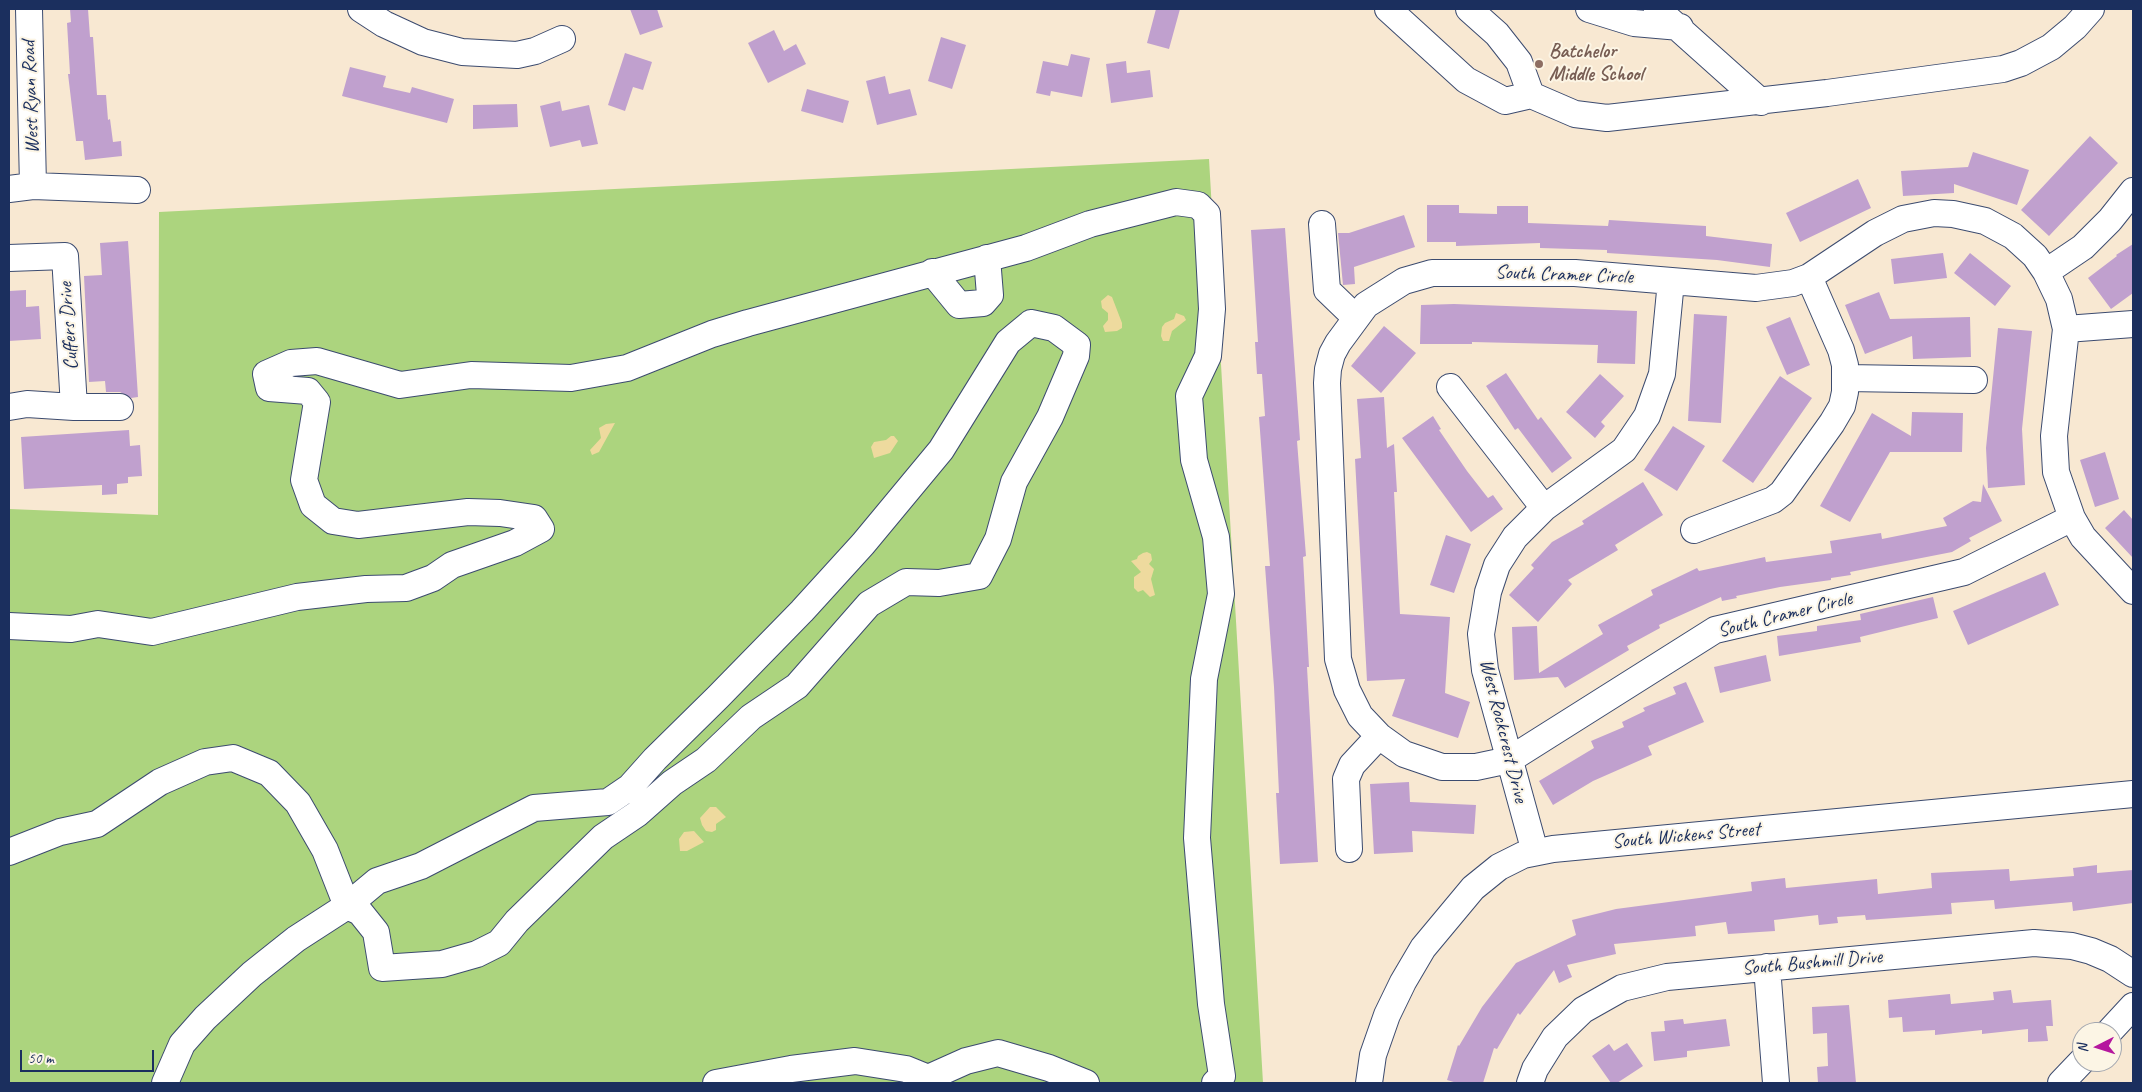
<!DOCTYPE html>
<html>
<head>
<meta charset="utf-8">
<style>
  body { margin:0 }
  #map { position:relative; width:2142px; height:1092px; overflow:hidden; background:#f8e8d2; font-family:Caveat,sans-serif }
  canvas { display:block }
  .frame { position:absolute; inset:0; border:10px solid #1b2f5e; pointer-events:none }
  .north { position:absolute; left:2072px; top:1022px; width:50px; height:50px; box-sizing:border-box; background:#fcf5e5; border:1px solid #a2a6af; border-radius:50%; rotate:265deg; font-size:14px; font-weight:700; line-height:20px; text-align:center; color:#1b2f5e }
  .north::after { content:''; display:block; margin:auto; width:18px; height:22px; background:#b5179e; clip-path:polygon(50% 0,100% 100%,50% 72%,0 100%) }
  .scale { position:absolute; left:20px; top:1050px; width:134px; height:22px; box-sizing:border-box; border:2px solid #1b2f5e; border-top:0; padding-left:6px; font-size:15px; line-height:18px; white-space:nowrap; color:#1b2f5e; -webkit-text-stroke:4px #fcf5e5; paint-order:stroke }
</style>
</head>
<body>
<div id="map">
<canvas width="2142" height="1092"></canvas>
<div class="frame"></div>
<div class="north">N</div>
<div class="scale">50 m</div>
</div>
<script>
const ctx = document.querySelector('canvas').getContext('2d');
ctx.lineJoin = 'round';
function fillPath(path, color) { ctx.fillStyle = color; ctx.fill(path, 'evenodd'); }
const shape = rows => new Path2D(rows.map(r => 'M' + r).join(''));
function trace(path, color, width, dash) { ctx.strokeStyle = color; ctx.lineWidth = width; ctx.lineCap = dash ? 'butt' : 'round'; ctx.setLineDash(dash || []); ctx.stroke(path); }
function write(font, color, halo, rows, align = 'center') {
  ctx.font = font + ' Caveat,sans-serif'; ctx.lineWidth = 4; ctx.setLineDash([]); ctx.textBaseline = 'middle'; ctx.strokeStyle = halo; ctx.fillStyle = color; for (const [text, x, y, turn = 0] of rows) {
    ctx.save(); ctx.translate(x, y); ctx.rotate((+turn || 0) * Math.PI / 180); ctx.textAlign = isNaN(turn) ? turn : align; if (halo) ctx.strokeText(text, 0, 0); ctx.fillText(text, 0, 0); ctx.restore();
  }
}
fillPath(shape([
  [1209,159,1263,1083,9,1083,9,509,158,515,159,212]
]), '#acd47e');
fillPath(shape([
  [1108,295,1112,297,1122,323,1122,328,1117,331,1105,332,1103,326,1108,320,1108,313,1102,308,1101,301],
  [1176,313,1184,316,1186,320,1172,331,1169,341,1163,341,1161,336,1162,327,1165,323,1174,319],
  [615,423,599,452,592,455,590,450,601,438,599,428,606,424],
  [891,436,894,436,898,441,890,453,874,458,871,447,874,442,886,440],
  [1147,552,1151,554,1152,560,1149,564,1154,569,1151,579,1155,595,1150,597,1143,590,1138,592,1134,588,1134,577,1141,572,1131,561,1137,559,1138,556,1143,553],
  [710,807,716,807,726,817,716,824,716,830,712,832,706,831,702,825,700,818],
  [694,831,704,842,687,851,680,851,679,839,684,832]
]), '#eeda9e');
fillPath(shape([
  [70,9,88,9,90,37,93,37,97,95,106,95,108,120,110,119,113,142,121,141,122,156,85,160,83,141,76,141,68,74,70,74,67,23,71,22],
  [630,9,657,9,663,27,640,35],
  [1156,9,1180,9,1169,49,1147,43],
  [774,30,784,51,796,44,806,64,768,83,748,43],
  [941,37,966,45,952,89,928,81],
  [625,53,652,62,643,90,633,87,625,111,608,105],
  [1071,54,1090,58,1082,97,1051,91,1050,96,1036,93,1043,61,1068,66],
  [1126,61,1127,73,1150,70,1153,97,1111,103,1106,64],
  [350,67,386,76,383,87,410,93,412,87,454,99,447,123,342,96],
  [885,76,889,94,910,89,917,115,877,125,866,81],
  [807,89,849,101,843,123,801,111],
  [560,101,562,111,589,105,598,144,582,147,580,140,550,147,540,106],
  [517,104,518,127,473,129,473,105],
  [2090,136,2118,163,2049,236,2021,210],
  [1973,152,2029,170,2017,205,1954,184,1954,193,1903,196,1901,171,1968,167],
  [1858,179,1871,208,1800,242,1786,213],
  [1427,205,1459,205,1459,213,1497,214,1497,206,1528,206,1528,223,1608,226,1609,220,1706,226,1706,236,1772,244,1770,267,1717,260,1607,253,1607,250,1540,248,1540,243,1456,246,1456,242,1427,242],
  [1404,215,1415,247,1354,267,1355,284,1343,285,1338,233,1349,233],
  [1285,228,1300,440,1297,441,1306,556,1303,557,1309,667,1307,667,1318,862,1280,864,1276,793,1279,793,1274,687,1265,566,1270,566,1259,417,1265,416,1262,374,1257,374,1255,342,1258,342,1251,230],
  [128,241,138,397,131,398,120,392,106,392,105,381,89,382,84,276,102,275,100,243],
  [2133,244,2133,293,2111,309,2088,278,2117,256,2116,255],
  [1943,253,1947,278,1894,284,1891,259],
  [1970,253,2011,286,1995,306,1954,273],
  [26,290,26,307,39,306,41,339,9,341,9,291],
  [1879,292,1890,319,1970,317,1971,357,1913,359,1912,336,1865,354,1845,305],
  [1454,304,1637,311,1635,364,1597,363,1598,345,1472,342,1472,344,1420,344,1421,305],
  [1694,314,1727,316,1721,423,1688,421],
  [1790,317,1810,365,1787,375,1766,327],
  [1384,326,1416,353,1381,393,1351,366],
  [1998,328,2032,331,2022,429,2025,485,1988,488,1986,448],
  [1506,373,1538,420,1541,417,1572,458,1552,473,1518,428,1515,430,1486,386],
  [1600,374,1624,396,1601,422,1605,426,1595,438,1566,412],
  [1780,376,1812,398,1753,483,1722,461],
  [1384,397,1387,448,1394,444,1397,492,1394,492,1400,614,1450,617,1445,693,1470,702,1458,738,1392,716,1405,679,1367,681,1355,459,1361,458,1357,399],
  [1912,412,1963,413,1962,452,1890,452,1850,522,1820,506,1872,413,1911,436],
  [1433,416,1441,429,1439,430,1467,471,1488,498,1493,495,1503,509,1471,532,1402,438],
  [1673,426,1705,446,1677,491,1644,470],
  [129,430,130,446,140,445,142,476,128,477,128,483,117,484,117,494,102,495,102,485,24,489,21,437],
  [2105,452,2119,499,2095,507,2080,460],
  [1643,482,1663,515,1615,545,1618,550,1568,580,1572,584,1538,622,1509,595,1534,568,1531,565,1552,542,1584,524,1582,521],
  [1983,484,2002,521,1969,538,1971,541,1952,552,1850,572,1851,575,1831,578,1831,580,1780,587,1736,596,1737,598,1722,601,1721,597,1659,625,1660,628,1627,646,1629,650,1565,688,1558,677,1514,680,1512,627,1537,626,1539,673,1603,634,1598,625,1653,595,1651,590,1697,568,1699,571,1765,557,1766,562,1832,553,1830,541,1881,533,1882,539,1947,526,1943,518,1973,501,1981,502],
  [2124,510,2133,520,2133,558,2105,528],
  [1446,535,1471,544,1454,593,1430,585],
  [2045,572,2059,605,1968,645,1953,611],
  [1933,597,1938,618,1860,637,1861,642,1779,656,1777,636,1817,631,1817,626,1861,620,1860,614],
  [1766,655,1771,681,1720,693,1714,667],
  [1686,682,1704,722,1648,746,1652,755,1593,781,1553,805,1539,781,1594,748,1591,741,1624,727,1622,722,1645,711,1643,708,1676,694,1673,687],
  [1409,782,1410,802,1476,805,1474,834,1412,831,1413,852,1374,854,1370,784],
  [2097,865,2097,873,2133,870,2133,903,2073,911,2072,902,1995,909,1994,900,1951,903,1952,914,1866,920,1865,915,1837,917,1838,923,1819,925,1818,915,1774,920,1775,931,1728,934,1726,922,1695,926,1696,936,1614,944,1616,954,1567,965,1572,977,1559,983,1554,970,1520,1015,1518,1013,1497,1049,1494,1048,1483,1083,1457,1083,1447,1080,1458,1045,1459,1046,1482,1007,1516,963,1576,935,1572,920,1616,909,1752,891,1751,882,1785,878,1786,888,1877,879,1878,894,1932,888,1931,873,2009,869,2010,881,2074,876,2073,868],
  [2011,990,2013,1003,2051,1000,2053,1026,2046,1026,2048,1041,2028,1042,2028,1029,1982,1034,1982,1030,1935,1035,1935,1030,1903,1032,1902,1017,1889,1018,1888,1000,1950,994,1951,1004,1994,1000,1993,992],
  [1849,1005,1856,1083,1818,1083,1817,1067,1828,1066,1827,1033,1813,1034,1812,1007],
  [1683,1019,1684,1024,1726,1019,1730,1046,1687,1051,1687,1057,1654,1061,1651,1032,1665,1031,1664,1021],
  [1627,1043,1643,1066,1617,1083,1611,1083,1592,1056,1609,1044,1614,1051]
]), '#c0a0ce');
const minor = shape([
  [29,9,33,186],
  [361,9,384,24,423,42,462,52,517,55,535,51,562,39],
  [1388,9,1466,80,1505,101,1531,95],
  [1469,9,1497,34,1519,62,1531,95,1575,114,1607,118,1827,93,2003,69,2021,63,2051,47,2075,27,2091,9],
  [1589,9,1634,23,1680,27],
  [1657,9,1761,102],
  [9,189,33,186,137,190],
  [1322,224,1327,290,1355,317],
  [9,258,65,256,74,407,120,407],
  [932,272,959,305,983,303,990,295,987,258],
  [2046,272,2083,247,2110,220,2133,191],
  [1031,323,1054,328,1077,345,1076,356,1050,417,1014,482,998,539,979,576,939,583,906,582,869,604,797,686,751,717,706,760,672,783,637,814,603,837,517,921,499,943,477,954,442,964,382,968,376,932,360,912,347,906,377,881,421,866,534,808,608,802,630,787,655,759,718,697,802,611,863,544,941,450,1008,342,1031,323],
  [2066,329,2133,324],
  [1846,378,1974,380],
  [1450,387,1544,508],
  [9,407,27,404,74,407],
  [2072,518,1964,572,1715,630,1509,760,1476,767,1442,767,1404,754,1379,736,1360,716,1347,690,1338,659,1327,383,1328,369,1332,354,1338,343,1366,305,1404,281,1432,273,1575,273,1756,288,1793,283,1809,277,1875,233,1903,219,1934,213,1953,214,1985,221,2013,236,2035,256,2046,272,2059,299,2066,329,2054,436,2056,472,2072,518,2083,537,2133,591],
  [1694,530,1773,500,1782,493,1832,423,1842,406,1845,392,1845,365,1841,350,1809,277],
  [9,626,71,629,98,624,152,632,297,597,366,589,406,588,433,578,452,565,515,543,541,529,534,518,500,513,468,512,358,525,333,521,313,505,304,480,317,402,308,391,269,388,266,374,291,363,317,361,400,385,471,375,571,378,627,368,712,334,748,323,1026,248,1090,224,1176,202,1198,205,1207,214,1212,309,1208,356,1189,396,1194,460,1216,537,1221,594,1204,679,1197,838,1211,1004,1222,1076,1215,1083],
  [1349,849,1346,779,1352,765,1379,736],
  [9,852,60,832,97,824,160,782,205,762,233,758,269,773,298,803,325,850,347,906,296,939,252,974,205,1018,182,1044,165,1083],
  [1535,852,1485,670,1481,634,1488,592,1497,565,1515,537,1544,508,1624,450,1647,416,1662,374,1671,281],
  [1767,967,1776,1083],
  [2109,1032,2133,1006],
  [716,1083,791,1069,855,1061,906,1069,928,1078,966,1061,998,1053,1049,1068,1086,1083],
  [1369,1083,1373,1055,1387,1015,1403,982,1423,948,1473,888,1499,867,1523,855,1553,849,2133,794],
  [1530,1083,1535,1069,1555,1037,1583,1010,1622,988,1667,977,2034,943,2072,946,2091,951,2110,959,2133,974],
  [2061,1083,2082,1061]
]);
trace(minor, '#3c4b6f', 28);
trace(minor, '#fff', 26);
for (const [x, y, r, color] of [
  [1539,64,5,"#8d6e63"]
]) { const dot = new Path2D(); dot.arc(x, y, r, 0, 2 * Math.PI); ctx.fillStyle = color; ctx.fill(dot); trace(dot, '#fcf5e5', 2); }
write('bold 20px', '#785e54', '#fcf5e5', [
  ["Batchelor",1549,52],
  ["Middle School",1549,75]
], 'left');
write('20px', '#1b2f5e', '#fcf5e5', [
  ["West Ryan Road",31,97,-92],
  ["South Cramer Circle",1564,275,2],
  ["Cuffers Drive",69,326,-94],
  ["South Cramer Circle",1785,615,-14],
  ["West Rockcrest Drive",1503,731,76],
  ["South Wickens Street",1686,836,-5],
  ["South Bushmill Drive",1812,963,-5]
]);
</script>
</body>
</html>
